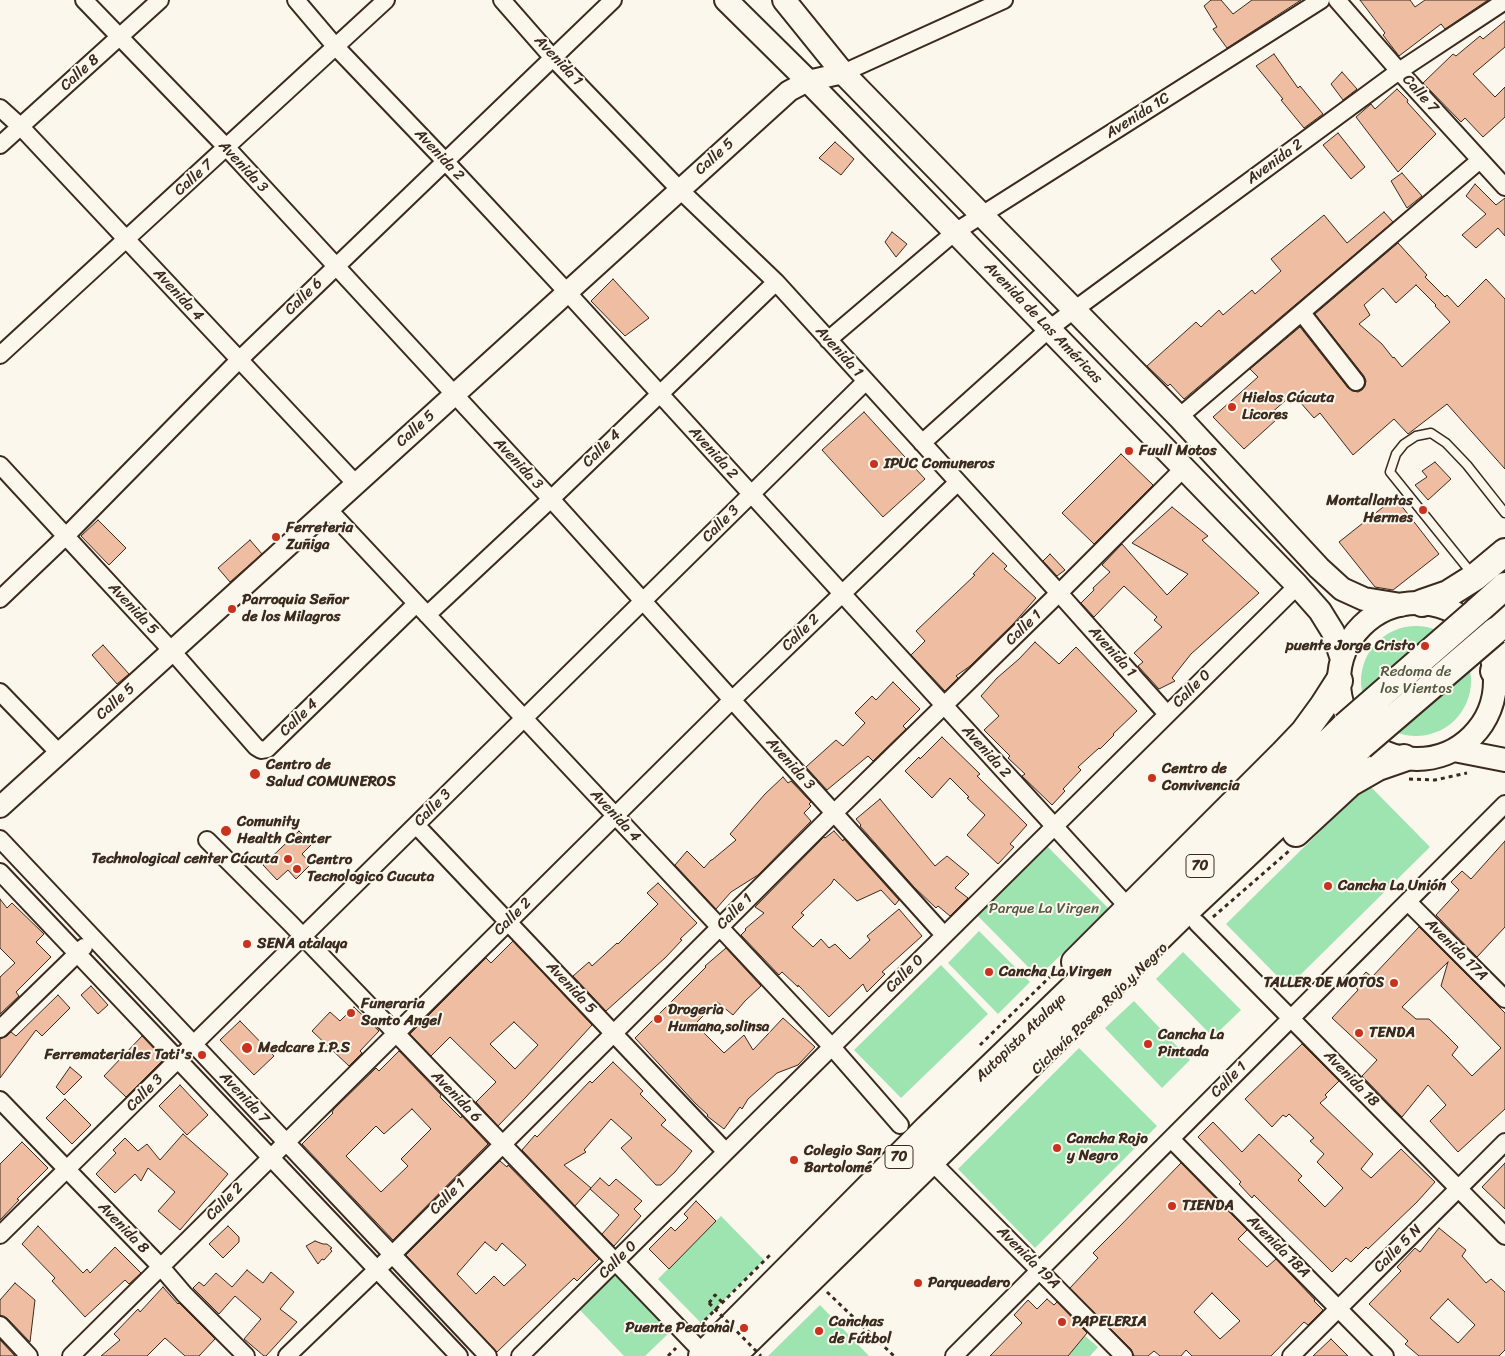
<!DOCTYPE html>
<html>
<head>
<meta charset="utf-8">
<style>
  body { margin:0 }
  canvas { display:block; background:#fbf7ec }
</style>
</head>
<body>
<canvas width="1505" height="1356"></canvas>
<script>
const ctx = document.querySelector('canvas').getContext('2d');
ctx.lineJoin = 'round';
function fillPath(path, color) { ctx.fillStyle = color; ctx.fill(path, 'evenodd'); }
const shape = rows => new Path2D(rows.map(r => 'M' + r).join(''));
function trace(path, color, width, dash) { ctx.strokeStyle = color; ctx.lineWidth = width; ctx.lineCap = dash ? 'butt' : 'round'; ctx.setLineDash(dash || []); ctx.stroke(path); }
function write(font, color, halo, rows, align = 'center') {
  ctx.font = font + ' Sriracha,sans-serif'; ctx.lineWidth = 4; ctx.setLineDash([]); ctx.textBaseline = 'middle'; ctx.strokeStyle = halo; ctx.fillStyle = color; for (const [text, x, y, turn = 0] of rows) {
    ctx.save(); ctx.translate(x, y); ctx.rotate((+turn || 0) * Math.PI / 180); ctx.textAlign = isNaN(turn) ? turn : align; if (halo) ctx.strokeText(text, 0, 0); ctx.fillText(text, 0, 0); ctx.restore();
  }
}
fillPath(shape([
  '1361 681a55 55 0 1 1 110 0a55 55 0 1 1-110 0Z',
  [1368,784,1430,847,1288,987,1226,924],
  [1046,845,1109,909,1038,977,976,914],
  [979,931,1030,982,998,1014,948,963],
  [1183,952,1241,1010,1213,1037,1156,979],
  [941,965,988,1014,901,1098,854,1050],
  [1134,1001,1190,1060,1162,1088,1105,1028],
  [1079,1048,1157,1126,1035,1248,958,1169],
  [721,1216,764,1260,701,1323,658,1279],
  [616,1272,670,1332,645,1356,624,1356,579,1309],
  [820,1305,869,1356,768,1356],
  [1085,1336,1098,1347,1090,1356,1067,1356]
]), '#9ee4b0');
const building = shape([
  [1211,0,1221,0,1233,14,1252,0,1301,0,1227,48,1213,29,1217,27,1204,6,1211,0],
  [1360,0,1410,0,1415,7,1425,0,1488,0,1445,29,1441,24,1399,56,1383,35,1385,33,1360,0],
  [1505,21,1505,47,1473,74,1495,97,1505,87,1505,117,1483,137,1465,118,1461,122,1423,83,1453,54,1456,56,1480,36,1483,39,1505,21],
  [1274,54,1298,88,1300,86,1323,114,1304,128,1281,100,1283,99,1256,66,1274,54],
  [1342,72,1357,89,1343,100,1331,84,1342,72],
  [1397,89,1408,100,1407,102,1436,134,1398,172,1356,117,1371,104,1375,109,1397,89],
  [1338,133,1365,167,1351,179,1323,145,1338,133],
  [835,142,854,159,841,175,819,158,835,142],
  [1402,173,1422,196,1407,208,1391,181,1402,173],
  [1475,184,1496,205,1505,198,1505,236,1498,228,1476,248,1462,235,1486,214,1466,196,1475,184],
  [1384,212,1393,222,1184,399,1170,384,1168,386,1147,366,1196,322,1201,327,1219,310,1223,315,1252,290,1255,294,1281,271,1271,259,1324,215,1347,243,1384,212],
  [892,232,907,244,896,257,885,242,892,232],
  [1398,243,1427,275,1425,277,1445,297,1447,295,1458,307,1486,279,1505,299,1505,469,1447,404,1408,434,1394,419,1353,455,1320,413,1314,418,1293,394,1270,414,1276,420,1244,449,1213,417,1258,377,1250,369,1300,327,1348,388,1353,391,1358,392,1362,390,1365,386,1366,381,1364,376,1315,314,1398,243],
  [1416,285,1436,305,1435,306,1450,322,1402,367,1394,357,1393,358,1382,344,1359,324,1370,315,1364,305,1383,288,1396,303,1416,285],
  [613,279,649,318,625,336,591,301,613,279],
  [864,412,925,479,883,517,822,450,864,412],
  [1121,454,1153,485,1094,544,1062,513,1121,454],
  [1435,462,1451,479,1428,500,1415,485,1427,477,1422,471,1435,462],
  [1392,500,1397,500,1439,554,1393,590,1375,587,1339,542,1392,500],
  [1172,507,1208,536,1202,540,1259,593,1191,654,1172,678,1175,681,1159,689,1138,666,1143,662,1134,653,1162,627,1154,620,1157,617,1124,586,1094,617,1081,603,1094,590,1093,588,1110,572,1102,565,1122,544,1167,595,1188,574,1132,543,1172,507],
  [98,520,126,548,109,565,81,536,98,520],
  [250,540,262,554,230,582,218,568,250,540],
  [993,553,1007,566,1004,569,1036,598,1013,624,970,666,956,676,958,678,945,691,911,655,925,641,916,631,975,575,973,574,993,553],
  [1050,554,1065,570,1057,576,1043,561,1050,554],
  [1035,642,1059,664,1076,647,1137,711,1113,734,1114,735,1100,749,1099,748,1078,767,1081,770,1063,789,1065,791,1052,805,1022,776,1025,774,1008,758,1010,756,984,730,999,716,981,696,997,678,1019,659,1035,642],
  [103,645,129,674,117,684,92,655,103,645],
  [893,682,920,709,903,726,906,729,873,761,868,756,827,790,806,767,836,740,843,746,865,723,855,713,872,696,876,700,893,682],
  [942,737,980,774,977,776,1027,825,1010,844,1014,847,998,864,967,835,985,815,967,798,969,797,950,778,932,798,905,771,919,757,920,759,942,737],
  [783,777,788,783,791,781,811,802,809,804,811,806,804,813,811,821,758,875,731,892,716,909,675,865,687,851,704,868,711,860,712,860,736,840,730,834,765,794,783,777],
  [880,799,935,866,947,856,969,874,955,888,968,898,950,916,938,906,936,908,914,887,860,826,861,825,856,819,880,799],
  [299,831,312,844,302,854,311,864,296,879,288,870,277,880,263,865,299,831],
  [834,831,843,841,844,839,899,900,895,905,881,890,857,901,834,879,831,884,801,913,804,915,792,927,813,947,821,939,829,948,835,944,850,959,870,940,867,936,899,909,922,936,882,972,885,974,867,992,863,984,829,1017,798,985,798,987,782,972,779,975,741,935,746,930,745,929,764,913,755,907,824,837,825,838,834,831],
  [1505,841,1505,927,1477,957,1436,915,1459,890,1451,882,1462,871,1471,879,1505,841],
  [658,883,697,923,680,939,682,940,665,958,606,1011,573,976,589,962,592,966,617,943,618,944,658,904,647,893,658,883],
  [0,899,7,908,12,903,44,934,36,942,51,957,16,992,19,996,0,1014,0,977,15,963,0,948,0,899],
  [1419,927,1505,1013,1505,1109,1458,1152,1430,1121,1446,1105,1428,1085,1402,1117,1362,1076,1377,1060,1332,1018,1358,990,1354,985,1366,972,1372,977,1419,927],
  [1448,962,1441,986,1501,1048,1472,1076,1452,1055,1458,1047,1445,1034,1429,1019,1416,1019,1402,1007,1448,962],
  [513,941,592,1025,526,1097,498,1126,476,1102,496,1082,450,1037,431,1056,410,1034,486,958,491,963,513,941],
  [514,1022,538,1045,515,1069,490,1044,514,1022],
  [726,948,761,986,745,1001,733,1015,717,1002,695,1024,724,1053,744,1035,753,1050,783,1018,815,1047,798,1065,777,1073,748,1099,742,1109,740,1107,724,1129,707,1116,708,1115,695,1103,635,1038,706,967,705,966,726,948],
  [91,986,108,1005,98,1014,81,995,91,986],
  [58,995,70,1008,42,1036,36,1030,0,1078,0,1039,7,1036,11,1032,16,1036,58,995],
  [354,1007,379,1031,360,1051,362,1053,349,1066,312,1031,330,1012,340,1021,354,1007],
  [240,1021,274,1056,254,1075,220,1040,240,1021],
  [142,1036,164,1059,126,1097,104,1076,142,1036],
  [1302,1044,1339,1081,1325,1095,1327,1097,1320,1103,1373,1154,1361,1169,1371,1178,1401,1149,1435,1182,1417,1202,1368,1249,1366,1247,1351,1262,1346,1258,1332,1272,1254,1195,1252,1198,1239,1184,1241,1182,1198,1137,1213,1122,1242,1152,1259,1134,1302,1176,1298,1180,1325,1207,1343,1188,1317,1162,1324,1154,1310,1141,1314,1138,1289,1114,1286,1117,1283,1115,1272,1127,1245,1099,1302,1044],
  [399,1051,441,1095,440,1097,461,1118,462,1116,488,1144,393,1240,302,1144,333,1113,332,1112,334,1109,376,1068,379,1071,399,1051],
  [412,1109,431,1129,401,1159,408,1166,381,1192,346,1156,376,1126,384,1134,412,1109],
  [613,1062,643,1091,640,1094,666,1120,661,1125,692,1151,675,1172,661,1185,656,1185,621,1148,632,1138,611,1119,584,1150,586,1152,564,1165,591,1188,575,1206,522,1150,535,1135,537,1137,590,1081,592,1083,613,1062],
  [70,1067,82,1077,64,1095,56,1087,70,1067],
  [180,1085,208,1115,187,1135,159,1106,180,1085],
  [65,1099,91,1125,72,1144,46,1118,65,1099],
  [183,1134,228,1174,180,1230,158,1211,175,1192,148,1168,141,1181,135,1174,115,1193,96,1174,116,1153,113,1150,125,1138,138,1151,147,1144,160,1160,183,1134],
  [22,1142,48,1168,17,1199,19,1200,0,1220,0,1164,22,1142],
  [500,1161,507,1167,508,1165,599,1259,577,1281,574,1278,497,1352,406,1255,500,1161],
  [485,1242,496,1251,502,1243,526,1265,504,1286,494,1276,476,1294,457,1274,485,1242],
  [1181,1163,1247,1230,1238,1239,1267,1267,1276,1259,1315,1300,1314,1301,1323,1310,1308,1325,1304,1322,1271,1356,1192,1356,1186,1350,1181,1356,1160,1356,1154,1351,1148,1356,1134,1356,1131,1349,1070,1288,1098,1258,1093,1253,1119,1227,1181,1163],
  [1212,1293,1240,1321,1220,1339,1194,1312,1212,1293],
  [1505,1163,1505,1209,1482,1187,1505,1163],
  [600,1178,609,1186,616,1179,642,1201,634,1209,641,1216,614,1246,602,1234,619,1215,590,1189,600,1178],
  [696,1201,716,1221,669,1269,649,1249,671,1227,675,1231,688,1218,684,1214,696,1201],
  [38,1226,83,1273,87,1269,90,1273,115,1247,141,1273,129,1284,125,1280,85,1317,52,1281,55,1278,22,1244,38,1226],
  [228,1226,239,1237,239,1242,223,1258,209,1244,228,1226],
  [1439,1228,1466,1250,1462,1256,1486,1283,1491,1279,1505,1292,1505,1350,1499,1356,1419,1356,1405,1344,1408,1341,1369,1304,1401,1271,1397,1267,1415,1248,1420,1252,1439,1228],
  [1448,1299,1475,1325,1458,1343,1430,1318,1448,1299],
  [315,1241,323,1244,327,1244,332,1248,330,1249,332,1251,324,1260,322,1259,318,1264,306,1246,315,1241],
  [247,1270,263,1283,271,1272,294,1292,280,1309,297,1322,266,1356,264,1356,244,1339,261,1319,235,1296,219,1314,193,1288,199,1282,204,1286,216,1273,232,1287,247,1270],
  [15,1283,35,1300,30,1342,7,1318,0,1315,0,1300,15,1283],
  [163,1287,178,1304,179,1303,215,1339,199,1356,185,1356,165,1338,147,1356,101,1356,120,1340,114,1334,138,1309,140,1312,163,1287],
  [1047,1299,1054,1305,1057,1302,1087,1333,1068,1356,990,1356,1022,1323,1014,1315,1028,1300,1037,1309,1047,1299],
  [1331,1339,1348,1356,1313,1356,1331,1339],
  [0,1340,15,1356,0,1356,0,1340]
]);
fillPath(building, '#efbda1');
trace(building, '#3b2a1e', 1);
const service = shape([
  [1473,575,1390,472,1396,454,1404,444,1416,436,1431,433,1446,443,1467,465,1505,513]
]);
const minor = shape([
  [84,0,227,148,551,499,944,935],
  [296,0,335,46,445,161,567,292,1129,908],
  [502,0,552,57,680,190,776,282,1059,593,1167,714],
  [1337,0,1399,71,1505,187],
  [843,73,1004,0],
  [0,108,21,127,356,484],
  [0,145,160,0],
  [1302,313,1356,382],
  [828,340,955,232,1321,0],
  [0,355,386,0],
  [1179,417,1480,160],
  [922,443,1049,329,1074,310,1399,71,1505,1],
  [0,465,172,651,256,747,261,750,267,749,416,604],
  [328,509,832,1047,900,1125],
  [0,599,66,536,239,360,613,0],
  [427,615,551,499,776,282],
  [0,692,59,753],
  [416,825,726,1152],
  [0,839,488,1356],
  [207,840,290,923,704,1354],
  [0,872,459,1356],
  [1408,902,1505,999],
  [1197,923,1505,1236],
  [0,1029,84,947],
  [0,1100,161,1267,184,1294,246,1356],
  [1171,1139,1385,1356],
  [931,1161,1124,1356],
  [0,1235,866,381],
  [0,1325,29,1356],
  [71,1356,732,700,958,482],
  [287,1356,392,1255,834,813,1059,593,1184,468],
  [520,1356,1290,593],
  [954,1356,1505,804],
  [1291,1356,1505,1142]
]);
const tertiary = shape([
  [0,807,789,91,808,81,843,73]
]);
const secondary = shape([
  [726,0,808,81,955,232,1297,585,1320,611,1333,632,1342,659],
  [784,0,843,73,1179,417,1319,568,1342,589,1364,599,1401,605],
  '1339 681a78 78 0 1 1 156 0a78 78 0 1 1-156 0Z',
  [1454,750,1505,760]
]);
const primary = shape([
  [1422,603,1448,594,1475,577,1505,552],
  [1476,612,1505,586],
  [1494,671,1505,654],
  [1296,833,1350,783,1378,767,1404,758],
  [1075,962,1283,754,1304,732,1323,706,1339,681],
  [702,1356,928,1128,1345,726],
  [732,1356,1186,911,1361,746]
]);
trace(service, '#3b2a1e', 11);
trace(minor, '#3b2a1e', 20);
trace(tertiary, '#3b2a1e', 24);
trace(secondary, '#3b2a1e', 26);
trace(primary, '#3b2a1e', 30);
trace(shape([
  [1409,779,1435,780,1467,773],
  [1213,917,1289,851],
  [980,1045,1058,969],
  [827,1292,894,1356],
  [709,1303,715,1295,724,1304],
  [699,1326,772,1253],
  [668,1356,676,1348]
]), '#3b2a1e', 3, [4, 4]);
trace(service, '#fbf7ec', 8);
trace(minor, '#fbf7ec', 16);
trace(tertiary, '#fbf7ec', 20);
trace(secondary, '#fbf7ec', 22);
trace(primary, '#fbf7ec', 26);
const primaryBridge = shape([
  [1345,726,1476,612],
  [1361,746,1495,631]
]);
trace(primaryBridge, '#3b2a1e', 30, []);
trace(shape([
  [709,1303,761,1356]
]), '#3b2a1e', 3, [4, 4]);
trace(primaryBridge, '#fbf7ec', 26);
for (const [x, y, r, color] of [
  [1232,407,5,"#c8321e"],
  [1129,451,5,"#c8321e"],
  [874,464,5,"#c8321e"],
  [1423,510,5,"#c8321e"],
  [276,537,5,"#c8321e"],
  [232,609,5,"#c8321e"],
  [1425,646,5,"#c8321e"],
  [255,774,6,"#c8321e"],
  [1152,778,5,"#c8321e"],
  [226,831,6,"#c8321e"],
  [288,859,5,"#c8321e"],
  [297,869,5,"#c8321e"],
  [1328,886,5,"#c8321e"],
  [247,944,5,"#c8321e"],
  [989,972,5,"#c8321e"],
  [1394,983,5,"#c8321e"],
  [351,1013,5,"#c8321e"],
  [658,1019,5,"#c8321e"],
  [1359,1033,5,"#c8321e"],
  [1148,1044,5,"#c8321e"],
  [247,1048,6,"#c8321e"],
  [202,1055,5,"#c8321e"],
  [1057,1148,5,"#c8321e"],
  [794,1160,5,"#c8321e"],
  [1172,1206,5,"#c8321e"],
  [918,1283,5,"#c8321e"],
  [1062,1322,5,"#c8321e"],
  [744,1328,5,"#c8321e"],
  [819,1331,5,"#c8321e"]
]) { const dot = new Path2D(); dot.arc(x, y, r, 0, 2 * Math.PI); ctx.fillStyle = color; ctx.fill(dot); trace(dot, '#fbf7ec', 2); }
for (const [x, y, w] of [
  [1200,866,28],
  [899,1157,28]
]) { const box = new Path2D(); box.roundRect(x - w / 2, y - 11.5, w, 23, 4); ctx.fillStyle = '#fbf7ec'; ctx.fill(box); trace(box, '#3b2a1e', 1); }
write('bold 14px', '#3b2a1e', null, [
  ["70",1200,866],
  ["70",899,1157]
]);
write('15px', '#3b2a1e', '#fbf7ec', [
  ["Avenida 1",558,61,47],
  ["Calle 8",80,73,-42],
  ["Calle 7",1420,94,48],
  ["Avenida 1C",1138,116,-32],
  ["Avenida 2",439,155,47],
  ["Calle 5",715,157,-42],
  ["Avenida 2",1275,162,-36],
  ["Avenida 3",243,167,47],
  ["Calle 7",194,178,-42],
  ["Avenida 4",178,295,47],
  ["Calle 6",304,297,-44],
  ["Avenida de Las Américas",1043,323,46],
  ["Avenida 1",839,352,48],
  ["Calle 5",416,429,-42],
  ["Calle 4",602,449,-44],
  ["Avenida 2",713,453,48],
  ["Avenida 3",518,464,47],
  ["Calle 3",721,524,-45],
  ["Avenida 5",133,609,47],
  ["Calle 1",1024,628,-44],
  ["Calle 2",801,633,-44],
  ["Avenida 1",1112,652,48],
  ["Calle 0",1192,689,-45],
  ["Calle 5",116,702,-42],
  ["Calle 4",299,718,-44],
  ["Avenida 2",986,752,48],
  ["Avenida 3",790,764,48],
  ["Calle 3",433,808,-45],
  ["Avenida 4",615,816,47],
  ["Calle 1",735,912,-45],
  ["Calle 2",513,917,-45],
  ["Avenida 17A",1456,950,45],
  ["Calle 0",905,974,-45],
  ["Avenida 5",571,988,47],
  ["Ciclovía Paseo Rojo y Negro",1100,1009,-44],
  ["Autopista Atalaya",1021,1038,-44],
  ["Avenida 18",1351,1079,46],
  ["Calle 1",1229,1080,-45],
  ["Calle 3",145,1093,-45],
  ["Avenida 6",456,1097,46],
  ["Avenida 7",244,1098,47],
  ["Calle 1",448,1197,-45],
  ["Calle 2",225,1202,-45],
  ["Avenida 8",123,1228,46],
  ["Avenida 18A",1278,1247,45],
  ["Calle 5 N",1398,1249,-45],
  ["Avenida 19A",1028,1258,45],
  ["Calle 0",618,1260,-45]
]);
write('bold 15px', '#3b2a1e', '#fbf7ec', [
  ["Hielos Cúcuta",1242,398],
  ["Licores",1242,415],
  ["Fuull Motos",1139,451],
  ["IPUC Comuneros",884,464],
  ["Montallantas",1413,501,"right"],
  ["Hermes",1413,518,"right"],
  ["Ferreteria",286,528],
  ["Zuñiga",286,545],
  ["Parroquia Señor",242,600],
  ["de los Milagros",242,617],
  ["puente Jorge Cristo",1415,646,"right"],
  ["Centro de",266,765],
  ["Salud COMUNEROS",266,782],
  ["Centro de",1162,769],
  ["Convivencia",1162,786],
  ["Comunity",237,822],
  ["Health Center",237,839],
  ["Technological center Cúcuta",278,859,"right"],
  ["Centro",307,860],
  ["Tecnologico Cucuta",307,877],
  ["Cancha La Unión",1338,886],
  ["SENA atalaya",257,944],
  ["Cancha La Virgen",999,972],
  ["TALLER DE MOTOS",1384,983,"right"],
  ["Funeraria",361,1004],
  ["Santo Angel",361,1021],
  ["Drogeria",668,1010],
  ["Humana,solinsa",668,1027],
  ["TENDA",1369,1033],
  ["Cancha La",1158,1035],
  ["Pintada",1158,1052],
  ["Medcare I.P.S",258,1048],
  ["Ferremateriales Tati's",192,1055,"right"],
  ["Cancha Rojo",1067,1139],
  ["y Negro",1067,1156],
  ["Colegio San",804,1151],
  ["Bartolomé",804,1168],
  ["TIENDA",1182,1206],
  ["Parqueadero",928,1283],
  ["Canchas",829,1322],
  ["de Fútbol",829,1339],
  ["PAPELERIA",1072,1322],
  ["Puente Peatonal",734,1328,"right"]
], 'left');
write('15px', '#545842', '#fbf7ec', [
  ["Redoma de",1416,672],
  ["los Vientos",1416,689],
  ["Parque La Virgen",1044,909]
]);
</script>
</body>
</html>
